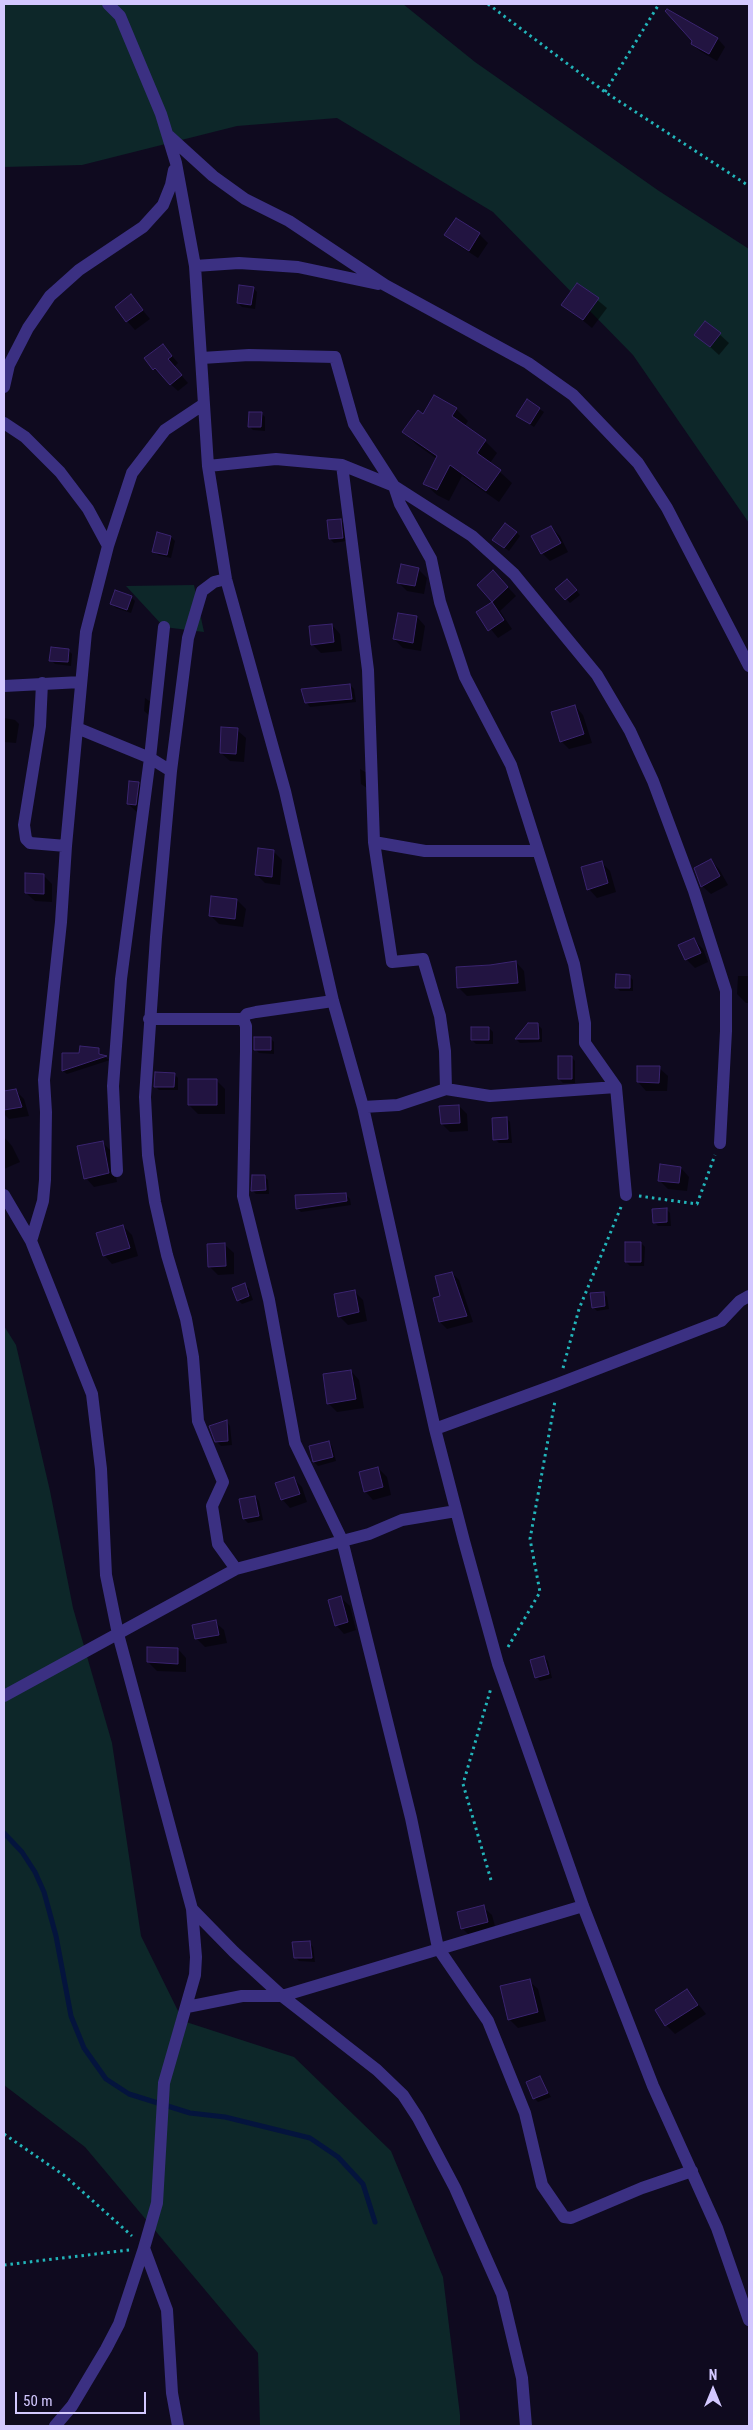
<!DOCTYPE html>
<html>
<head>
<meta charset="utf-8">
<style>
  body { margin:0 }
  #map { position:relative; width:753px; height:2430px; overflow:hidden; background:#0f0a1f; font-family:"Roboto Condensed",sans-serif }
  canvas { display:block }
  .frame { position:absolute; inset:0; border:5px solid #d3c8ff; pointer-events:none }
  .north { position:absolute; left:688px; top:2365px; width:50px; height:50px; -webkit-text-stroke:4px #0f0a1f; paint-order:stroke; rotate:0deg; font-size:14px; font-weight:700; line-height:20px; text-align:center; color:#d3c8ff }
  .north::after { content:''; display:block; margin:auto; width:18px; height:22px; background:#d3c8ff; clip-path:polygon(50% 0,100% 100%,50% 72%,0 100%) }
  .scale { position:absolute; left:15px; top:2392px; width:131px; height:22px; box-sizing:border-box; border:2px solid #d3c8ff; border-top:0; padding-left:6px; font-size:15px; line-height:18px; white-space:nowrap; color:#d3c8ff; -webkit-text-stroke:4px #0f0a1f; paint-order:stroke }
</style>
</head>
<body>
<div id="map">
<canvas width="753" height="2430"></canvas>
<div class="frame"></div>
<div class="north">N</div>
<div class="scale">50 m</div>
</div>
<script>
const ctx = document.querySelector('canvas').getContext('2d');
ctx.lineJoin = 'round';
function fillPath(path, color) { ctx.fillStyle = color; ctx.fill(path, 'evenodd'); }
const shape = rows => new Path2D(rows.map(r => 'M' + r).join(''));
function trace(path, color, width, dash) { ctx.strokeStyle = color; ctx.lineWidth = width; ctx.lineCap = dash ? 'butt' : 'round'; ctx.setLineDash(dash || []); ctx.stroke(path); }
fillPath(shape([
  [4,4,403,4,475,62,659,191,749,249,749,523,633,355,493,212,337,118,237,126,82,165,4,167],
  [194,585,204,632,164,627,126,586],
  [4,1326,16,1345,50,1491,73,1608,112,1743,141,1936,183,2021,294,2057,391,2151,443,2277,460,2415,460,2426,260,2426,258,2353,85,2147,4,2085]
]), '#0d2729');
fillPath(shape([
  [667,11,718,39,725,47,717,61,700,51,692,44,694,41],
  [456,219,479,234,488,243,478,258,455,243,446,235],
  [578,284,607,308,592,328,563,304],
  [253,288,257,292,255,309,242,307,238,303],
  [131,296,150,319,135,330,127,321],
  [706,322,729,343,719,355,696,334],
  [163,345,178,363,174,367,188,383,178,391,154,369],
  [527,401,544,412,534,427,518,416],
  [456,409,468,421,464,427,485,441,497,453,490,463,512,483,499,502,462,476,449,501,437,495,425,484,437,459,416,444,404,432,423,415],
  [261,413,265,417,265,431,253,430,249,426],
  [340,520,344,524,346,541,334,543,330,539],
  [551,527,560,536,568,552,550,561,542,553],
  [516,532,520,536,509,551,498,543],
  [158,534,171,537,175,541,171,558,158,555,154,551],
  [418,569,427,578,424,594,407,591,398,582],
  [502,581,516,596,500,611,512,629,498,638,477,612,494,602,479,585],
  [571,584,580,595,570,603,557,589],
  [131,597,135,601,131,613,116,608,112,604],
  [417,617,425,626,421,651,403,648,394,639],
  [332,625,340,634,342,651,321,653,312,644],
  [68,650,72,654,71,666,55,664,51,660],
  [350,685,354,689,356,702,310,707,306,702],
  [145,698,152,703,150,716,144,711],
  [575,706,583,715,592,743,569,749,561,741],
  [4,718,15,720,19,724,16,743,4,742],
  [237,730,246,738,244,762,230,761,221,753],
  [360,769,367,773,367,788,361,784],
  [138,783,147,791,137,812,128,804],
  [273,851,282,860,280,885,265,883,257,875],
  [710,860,719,869,728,885,711,894,702,886],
  [601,862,610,871,616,892,597,898,589,889],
  [43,875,52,884,52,902,35,901,26,893],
  [237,900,246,909,243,927,219,924,210,915],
  [694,940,703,949,708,962,695,968,686,959],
  [516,962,524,971,526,991,467,996,458,987,490,967],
  [629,976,633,980,633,991,620,991,616,987],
  [738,976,749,976,749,1003,746,1003,737,994],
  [529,1025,538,1025,542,1029,542,1042,520,1043,516,1039],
  [489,1028,493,1032,493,1044,476,1044,472,1040],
  [270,1038,274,1042,274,1054,259,1053,255,1049],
  [98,1049,102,1056,110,1060,67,1074,63,1071,63,1054,80,1055],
  [571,1057,575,1061,575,1083,563,1083,559,1079],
  [659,1068,668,1076,667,1091,646,1091,638,1082],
  [174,1074,178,1078,178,1090,159,1090,155,1086],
  [216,1080,225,1089,225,1114,198,1114,189,1105],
  [16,1091,24,1099,29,1116,9,1119,4,1114,4,1092],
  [459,1106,467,1114,468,1131,450,1132,442,1124],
  [506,1118,510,1122,512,1143,499,1143,495,1139],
  [4,1137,12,1146,20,1162,4,1169],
  [102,1142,111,1151,117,1182,94,1187,86,1178],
  [681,1168,689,1177,687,1191,668,1189,659,1180],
  [264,1176,268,1180,269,1194,256,1194,252,1190],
  [346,1195,350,1199,351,1205,301,1212,297,1208],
  [666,1209,670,1213,671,1226,658,1226,654,1222],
  [123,1226,132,1235,138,1256,112,1264,104,1255],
  [641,1243,645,1247,644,1266,630,1266,626,1262],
  [225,1245,234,1253,234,1274,218,1275,209,1266],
  [452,1273,459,1280,473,1322,447,1329,440,1322,441,1297],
  [245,1285,249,1289,253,1300,242,1304,238,1300],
  [354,1291,363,1300,367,1321,348,1325,339,1316],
  [603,1293,607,1297,609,1309,597,1311,593,1307],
  [351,1371,359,1380,364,1408,337,1412,328,1403],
  [227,1422,230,1426,232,1445,221,1446,216,1441],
  [328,1442,332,1446,336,1461,318,1466,314,1462],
  [378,1468,387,1477,391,1495,373,1500,365,1491],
  [293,1478,302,1487,307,1502,290,1508,282,1499],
  [255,1497,259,1501,263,1520,248,1523,244,1519],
  [341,1598,350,1606,356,1630,344,1634,336,1625],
  [215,1622,224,1630,227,1643,205,1647,197,1639,194,1626],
  [178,1649,186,1658,186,1672,157,1671,148,1662],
  [544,1657,548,1661,552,1678,540,1681,536,1677],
  [483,1907,492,1915,496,1930,471,1937,462,1928],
  [309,1943,313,1947,315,1962,299,1961,295,1957],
  [529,1981,538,1989,546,2021,518,2028,509,2019],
  [687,1990,706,2014,675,2034,666,2025],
  [540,2078,551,2097,538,2102,534,2098]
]), '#0007');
trace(shape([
  [4,1833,22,1852,35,1872,44,1892,56,1936,71,2016,84,2048,106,2079,129,2094,190,2113,225,2117,310,2138,338,2157,363,2184,375,2222]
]), '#04143d', 5);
const building = shape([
  [667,9,718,38,709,54,691,44,692,41,665,11,667,9],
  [456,218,480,233,469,251,444,235,456,218],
  [577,283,599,298,583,320,561,305,577,283],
  [239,285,254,287,251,305,237,303,239,285],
  [131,294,143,310,126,322,115,307,131,294],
  [705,321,721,333,710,347,694,335,705,321],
  [163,344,172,356,168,359,182,375,170,385,155,368,153,370,144,358,163,344],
  [434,395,457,408,452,416,486,440,477,453,501,470,486,491,450,465,437,490,423,484,437,456,402,432,418,410,423,414,434,395],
  [527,399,540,408,530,424,516,416,527,399],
  [249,412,262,412,261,427,248,427,249,412],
  [341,519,343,538,329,539,327,520,341,519],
  [505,523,517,532,504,548,492,540,505,523],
  [551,526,561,543,541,554,531,536,551,526],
  [157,532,171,536,167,555,152,552,157,532],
  [401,564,419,568,415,586,397,583,401,564],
  [493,570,508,587,492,602,477,585,493,570],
  [567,579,577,590,565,600,555,589,567,579],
  [115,590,132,596,127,610,110,604,115,590],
  [492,602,504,620,488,631,476,612,492,602],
  [398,613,417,616,413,643,393,639,398,613],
  [332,624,334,642,311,645,309,626,332,624],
  [51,647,69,649,68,662,49,661,51,647],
  [350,684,352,699,305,703,301,689,350,684],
  [575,705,584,734,560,742,551,712,575,705],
  [221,727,238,728,236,754,220,753,221,727],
  [129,781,139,782,136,805,127,804,129,781],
  [258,848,274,850,272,877,255,875,258,848],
  [711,859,720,876,701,887,694,868,711,859],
  [602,861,608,883,587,890,581,867,602,861],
  [25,873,44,874,44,894,25,893,25,873],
  [211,896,237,899,235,919,209,916,211,896],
  [694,938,701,953,685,960,678,945,694,938],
  [516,961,518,983,457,988,456,967,490,965,516,961],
  [616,974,630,975,630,988,615,988,616,974],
  [528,1023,538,1023,539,1039,515,1039,528,1023],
  [471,1027,489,1027,489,1040,471,1040,471,1027],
  [254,1037,271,1037,271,1050,254,1050,254,1037],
  [80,1046,99,1048,99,1054,107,1056,62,1071,62,1053,79,1053,80,1046],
  [558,1056,572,1056,572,1079,558,1079,558,1056],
  [637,1066,660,1066,659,1083,637,1082,637,1066],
  [155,1072,175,1073,174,1087,154,1087,155,1072],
  [188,1079,217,1079,217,1105,188,1105,188,1079],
  [16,1089,22,1107,4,1110,4,1091,16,1089],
  [459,1105,460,1123,441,1124,439,1106,459,1105],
  [507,1117,508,1139,493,1140,492,1118,507,1117],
  [103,1141,109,1173,84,1179,77,1146,103,1141],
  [660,1164,681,1167,679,1183,658,1181,660,1164],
  [252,1175,265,1175,266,1190,251,1191,252,1175],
  [346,1193,347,1201,296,1209,295,1195,346,1193],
  [667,1208,667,1222,653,1223,652,1209,667,1208],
  [123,1225,130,1248,103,1256,96,1233,123,1225],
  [625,1242,641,1242,641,1262,625,1262,625,1242],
  [225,1243,226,1266,208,1267,207,1244,225,1243],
  [452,1272,467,1316,439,1322,433,1298,440,1296,435,1276,452,1272],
  [245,1283,249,1296,237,1301,232,1288,245,1283],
  [355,1290,359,1312,338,1317,334,1294,355,1290],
  [604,1292,605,1306,592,1308,590,1293,604,1292],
  [351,1370,356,1399,327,1404,323,1374,351,1370],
  [227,1420,228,1441,215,1442,209,1426,227,1420],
  [329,1441,333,1457,313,1462,309,1446,329,1441],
  [378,1467,383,1487,364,1492,359,1472,378,1467],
  [294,1477,300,1494,281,1500,275,1483,294,1477],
  [255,1496,259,1516,243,1519,239,1499,255,1496],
  [341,1596,348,1622,335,1626,328,1600,341,1596],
  [216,1620,219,1635,195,1639,192,1625,216,1620],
  [147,1647,178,1648,178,1664,147,1662,147,1647],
  [544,1656,549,1674,535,1678,530,1660,544,1656],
  [484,1905,488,1922,461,1929,457,1912,484,1905],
  [310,1941,312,1958,294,1958,292,1942,310,1941],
  [530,1979,538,2012,508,2020,500,1986,530,1979],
  [687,1989,698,2005,665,2026,655,2010,687,1989],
  [540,2076,548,2093,533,2099,526,2082,540,2076]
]);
fillPath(building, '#221441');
trace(building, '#3a246f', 1);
trace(shape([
  [488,4,605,92,749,186],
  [605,92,659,4],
  [639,1196,697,1204,715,1155],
  [563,1368,579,1309,621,1207],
  [508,1647,540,1592,530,1539,555,1401],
  [491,1880,463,1784,491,1688],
  [4,2134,65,2176,132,2236],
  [4,2265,129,2250]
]), '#22b4b9', 3, [2.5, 4]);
trace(shape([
  [108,4,120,16,161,114,176,163,195,266,208,466,226,579,285,791,333,1001,363,1107,435,1429,464,1541,498,1664,583,1906,653,2086,717,2228,749,2320],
  [169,136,213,176,245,199,289,221,385,285,528,363,573,395,638,463,667,508,749,666],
  [195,266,239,263,298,267,378,284],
  [202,358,249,355,335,357,354,424,394,486,400,504,431,559,440,602,465,677,511,765,574,964,585,1023,585,1043,616,1087,626,1195],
  [4,387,9,365,28,328,50,296,79,270,143,227,163,205,171,185,174,170],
  [4,423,25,437,60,472,88,509,108,546],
  [342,465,368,670,374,842,392,962,423,959,440,1016,445,1051,446,1089],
  [208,466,276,459,342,465,394,486,472,536,514,574,597,675,630,731,653,781,694,891,726,991,726,1031,720,1143],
  [226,579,214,582,202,591,188,638,171,771,156,937,145,1097,148,1155,155,1202,167,1255,186,1319,193,1357,198,1421,223,1482,212,1506,218,1544,236,1569],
  [42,683,40,726,24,825,26,839,30,843,66,846],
  [4,686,81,682],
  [77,728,150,758,171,771],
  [374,842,425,851,537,851],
  [149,1019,243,1019,247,1014,256,1012,333,1001],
  [243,1019,246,1026,246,1051,243,1196,269,1300,295,1443,342,1540,411,1818,438,1948,488,2021,525,2113,542,2185,564,2217,571,2218,642,2188,692,2171],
  [363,1107,398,1105,446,1089,490,1096,616,1087],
  [117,1171,113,1086,121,979,150,758,164,627],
  [4,1195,31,1241,92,1394,101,1469,106,1575,118,1634,192,1909,234,1952,282,1996,377,2070,403,2095,418,2118,455,2188,502,2294,522,2378,526,2426],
  [31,1241,43,1201,45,1180,46,1112,44,1080,61,922,66,846,86,632,108,546,132,473,165,430,204,404],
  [435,1429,558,1384,721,1321,740,1301,749,1296],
  [4,1696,236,1569,369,1534,402,1520,456,1511],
  [187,2007,242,1996,282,1996,583,1906],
  [55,2426,72,2406,106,2349,119,2324,144,2248],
  [178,2426,172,2393,167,2310,144,2248,157,2203,164,2083,195,1975,196,1957,192,1909]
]), '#3b3082', 12);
</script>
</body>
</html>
